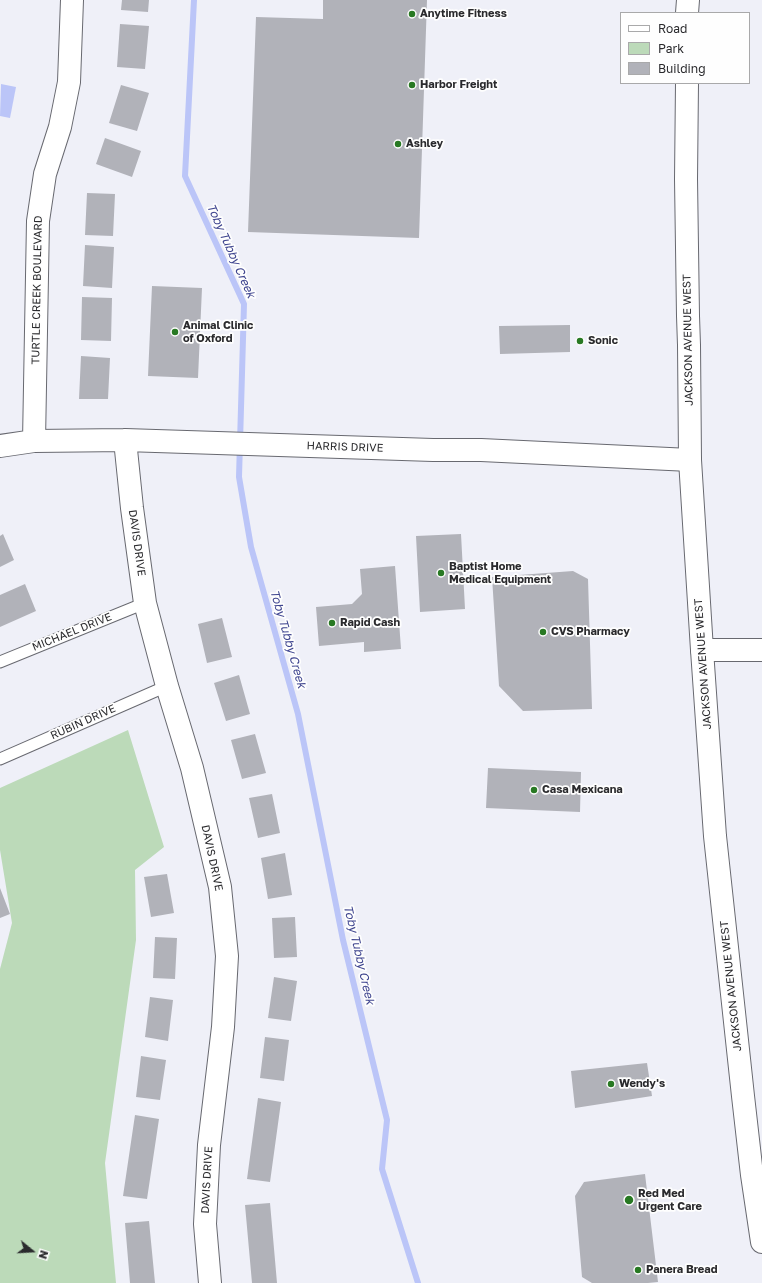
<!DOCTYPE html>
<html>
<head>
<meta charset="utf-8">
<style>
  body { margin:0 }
  #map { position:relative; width:762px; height:1283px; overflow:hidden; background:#eff0f8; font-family:"Golos Text",sans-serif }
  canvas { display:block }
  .legend { position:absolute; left:620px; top:12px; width:130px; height:72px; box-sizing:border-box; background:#fefefe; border:1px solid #a9a9aa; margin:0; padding:5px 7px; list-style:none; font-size:12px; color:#2a2a2d }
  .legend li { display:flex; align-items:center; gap:8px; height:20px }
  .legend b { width:20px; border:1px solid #a9a9aa }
  .north { position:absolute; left:12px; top:1231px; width:40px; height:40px; -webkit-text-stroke:3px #fefefe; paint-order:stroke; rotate:108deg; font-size:11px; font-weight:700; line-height:16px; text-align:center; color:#2a2a2d }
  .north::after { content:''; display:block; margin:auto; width:14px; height:18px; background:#2a2a2d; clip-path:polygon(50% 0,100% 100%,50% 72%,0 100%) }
</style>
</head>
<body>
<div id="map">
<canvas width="762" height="1283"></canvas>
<ul class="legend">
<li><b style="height:5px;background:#fff"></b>Road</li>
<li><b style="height:11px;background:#bcdab9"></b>Park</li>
<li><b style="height:11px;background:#b1b2b9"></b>Building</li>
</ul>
<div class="north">N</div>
</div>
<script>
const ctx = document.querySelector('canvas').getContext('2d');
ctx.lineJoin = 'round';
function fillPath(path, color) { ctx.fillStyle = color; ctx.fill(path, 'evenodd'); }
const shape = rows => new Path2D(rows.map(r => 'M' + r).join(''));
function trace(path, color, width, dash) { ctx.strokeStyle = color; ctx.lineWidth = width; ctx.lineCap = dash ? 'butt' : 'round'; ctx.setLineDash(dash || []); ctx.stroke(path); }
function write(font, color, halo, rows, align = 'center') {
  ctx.font = font + ' "Golos Text",sans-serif'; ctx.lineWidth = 3.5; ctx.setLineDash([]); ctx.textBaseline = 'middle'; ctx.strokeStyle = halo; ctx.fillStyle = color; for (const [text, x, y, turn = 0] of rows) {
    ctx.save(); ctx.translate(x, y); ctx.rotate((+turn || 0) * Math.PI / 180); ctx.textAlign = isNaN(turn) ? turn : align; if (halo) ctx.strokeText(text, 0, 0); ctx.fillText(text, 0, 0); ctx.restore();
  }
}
fillPath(shape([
  [128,730,164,847,135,870,136,940,105,1163,116,1283,0,1283,0,969,12,923,0,850,0,788]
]), '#bcdab9');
fillPath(shape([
  [1,84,16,87,10,118,0,116]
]), '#bbc5f8');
trace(shape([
  [194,0,185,176,244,304,239,477,251,547,298,714,343,940,387,1120,382,1169,418,1283]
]), '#bbc5f8', 6);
fillPath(shape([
  [122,0,149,0,148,12,121,10],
  [323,0,427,0,419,238,248,232,256,17,323,19],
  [120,24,149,26,145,69,117,67],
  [121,85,149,93,137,131,109,123],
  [105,138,141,151,132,177,96,164],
  [87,193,115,194,113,236,85,235],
  [85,245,114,247,112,288,83,286],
  [152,286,202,288,198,378,148,376],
  [82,297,112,298,111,341,81,340],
  [570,325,570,352,500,354,499,326],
  [81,356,110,358,108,399,79,399],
  [3,534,14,560,0,567,0,536],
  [461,534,465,609,420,612,416,536],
  [395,566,401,649,364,652,364,642,319,646,316,607,352,604,362,594,360,569],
  [573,571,588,579,592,709,523,711,499,686,492,577],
  [25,584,36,611,0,627,0,595],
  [222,618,232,657,207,663,198,624],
  [239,675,250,714,226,721,214,683],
  [255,734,266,773,242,779,231,740],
  [488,768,581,772,580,812,486,808],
  [272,794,280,833,258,838,249,798],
  [285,853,292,895,268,899,261,858],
  [167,874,174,913,151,917,144,877],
  [0,888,10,914,0,918],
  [295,917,297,957,274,958,272,918],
  [155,937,177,938,175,979,153,978],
  [274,977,297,981,291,1021,268,1018],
  [150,997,173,1000,168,1041,145,1037],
  [265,1037,289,1040,284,1081,260,1078],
  [141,1056,166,1060,160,1100,136,1097],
  [647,1063,652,1096,575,1108,571,1071],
  [258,1098,281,1102,270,1182,247,1179],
  [135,1115,159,1119,147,1199,123,1196],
  [645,1174,658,1282,648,1283,592,1283,582,1277,575,1196,584,1182],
  [270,1203,277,1283,252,1283,245,1205],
  [149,1221,155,1283,130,1283,125,1223]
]), '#b1b2b9');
const lane = shape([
  [0,662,145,603],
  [0,759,167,686]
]);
const street = shape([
  [125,440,132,508,145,603,167,686,192,768,220,887,227,956,223,1027,209,1145,205,1224,210,1283],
  [34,441,38,221,45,174,60,127,69,82,72,0],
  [0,446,34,441,125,440,433,450,481,450,690,460],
  [702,650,762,650]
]);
const secondary = shape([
  [687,13,688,0],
  [687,83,686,179,688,316,689,345,690,460,702,650,715,836,743,1096,752,1175,762,1242]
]);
trace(lane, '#686970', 13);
trace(street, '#686970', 24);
trace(secondary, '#686970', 24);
trace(lane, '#fff', 11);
trace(street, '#fff', 22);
trace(secondary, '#fff', 22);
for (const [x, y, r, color] of [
  [412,14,4,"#287923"],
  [412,85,4,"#287923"],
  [398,144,4,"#287923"],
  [175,332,4,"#287923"],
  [580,341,4,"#287923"],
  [441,573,4,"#287923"],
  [332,623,4,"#287923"],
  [543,632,4,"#287923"],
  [534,790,4,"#287923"],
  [611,1084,4,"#287923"],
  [629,1200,5,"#287923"],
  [638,1270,4,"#287923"]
]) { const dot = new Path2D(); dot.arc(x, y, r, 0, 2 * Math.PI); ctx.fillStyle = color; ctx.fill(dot); trace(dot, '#fefefe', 1.5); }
write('bold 11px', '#2a2a2d', '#fefefe', [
  ["Anytime Fitness",420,14],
  ["Harbor Freight",420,85],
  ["Ashley",406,144],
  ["Animal Clinic",183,326],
  ["of Oxford",183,339],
  ["Sonic",588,341],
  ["Baptist Home",449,567],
  ["Medical Equipment",449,580],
  ["Rapid Cash",340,623],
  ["CVS Pharmacy",551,632],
  ["Casa Mexicana",542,790],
  ["Wendy's",619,1084],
  ["Red Med",638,1194],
  ["Urgent Care",638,1207],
  ["Panera Bread",646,1270]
], 'left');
write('11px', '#2a2a2d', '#fefefe', [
  ["TURTLE CREEK BOULEVARD",37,290,-89],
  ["JACKSON AVENUE WEST",688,340,-91],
  ["HARRIS DRIVE",345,447,2],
  ["DAVIS DRIVE",137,543,82],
  ["MICHAEL DRIVE",72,632,-22],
  ["JACKSON AVENUE WEST",703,664,-94],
  ["RUBIN DRIVE",83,722,-24],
  ["DAVIS DRIVE",212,858,78],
  ["JACKSON AVENUE WEST",731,986,-96],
  ["DAVIS DRIVE",207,1180,-87]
]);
write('italic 12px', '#3f458f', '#fefefe', [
  ["Toby Tubby Creek",231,251,66],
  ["Toby Tubby Creek",288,639,74],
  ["Toby Tubby Creek",359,955,77]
]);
</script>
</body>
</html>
